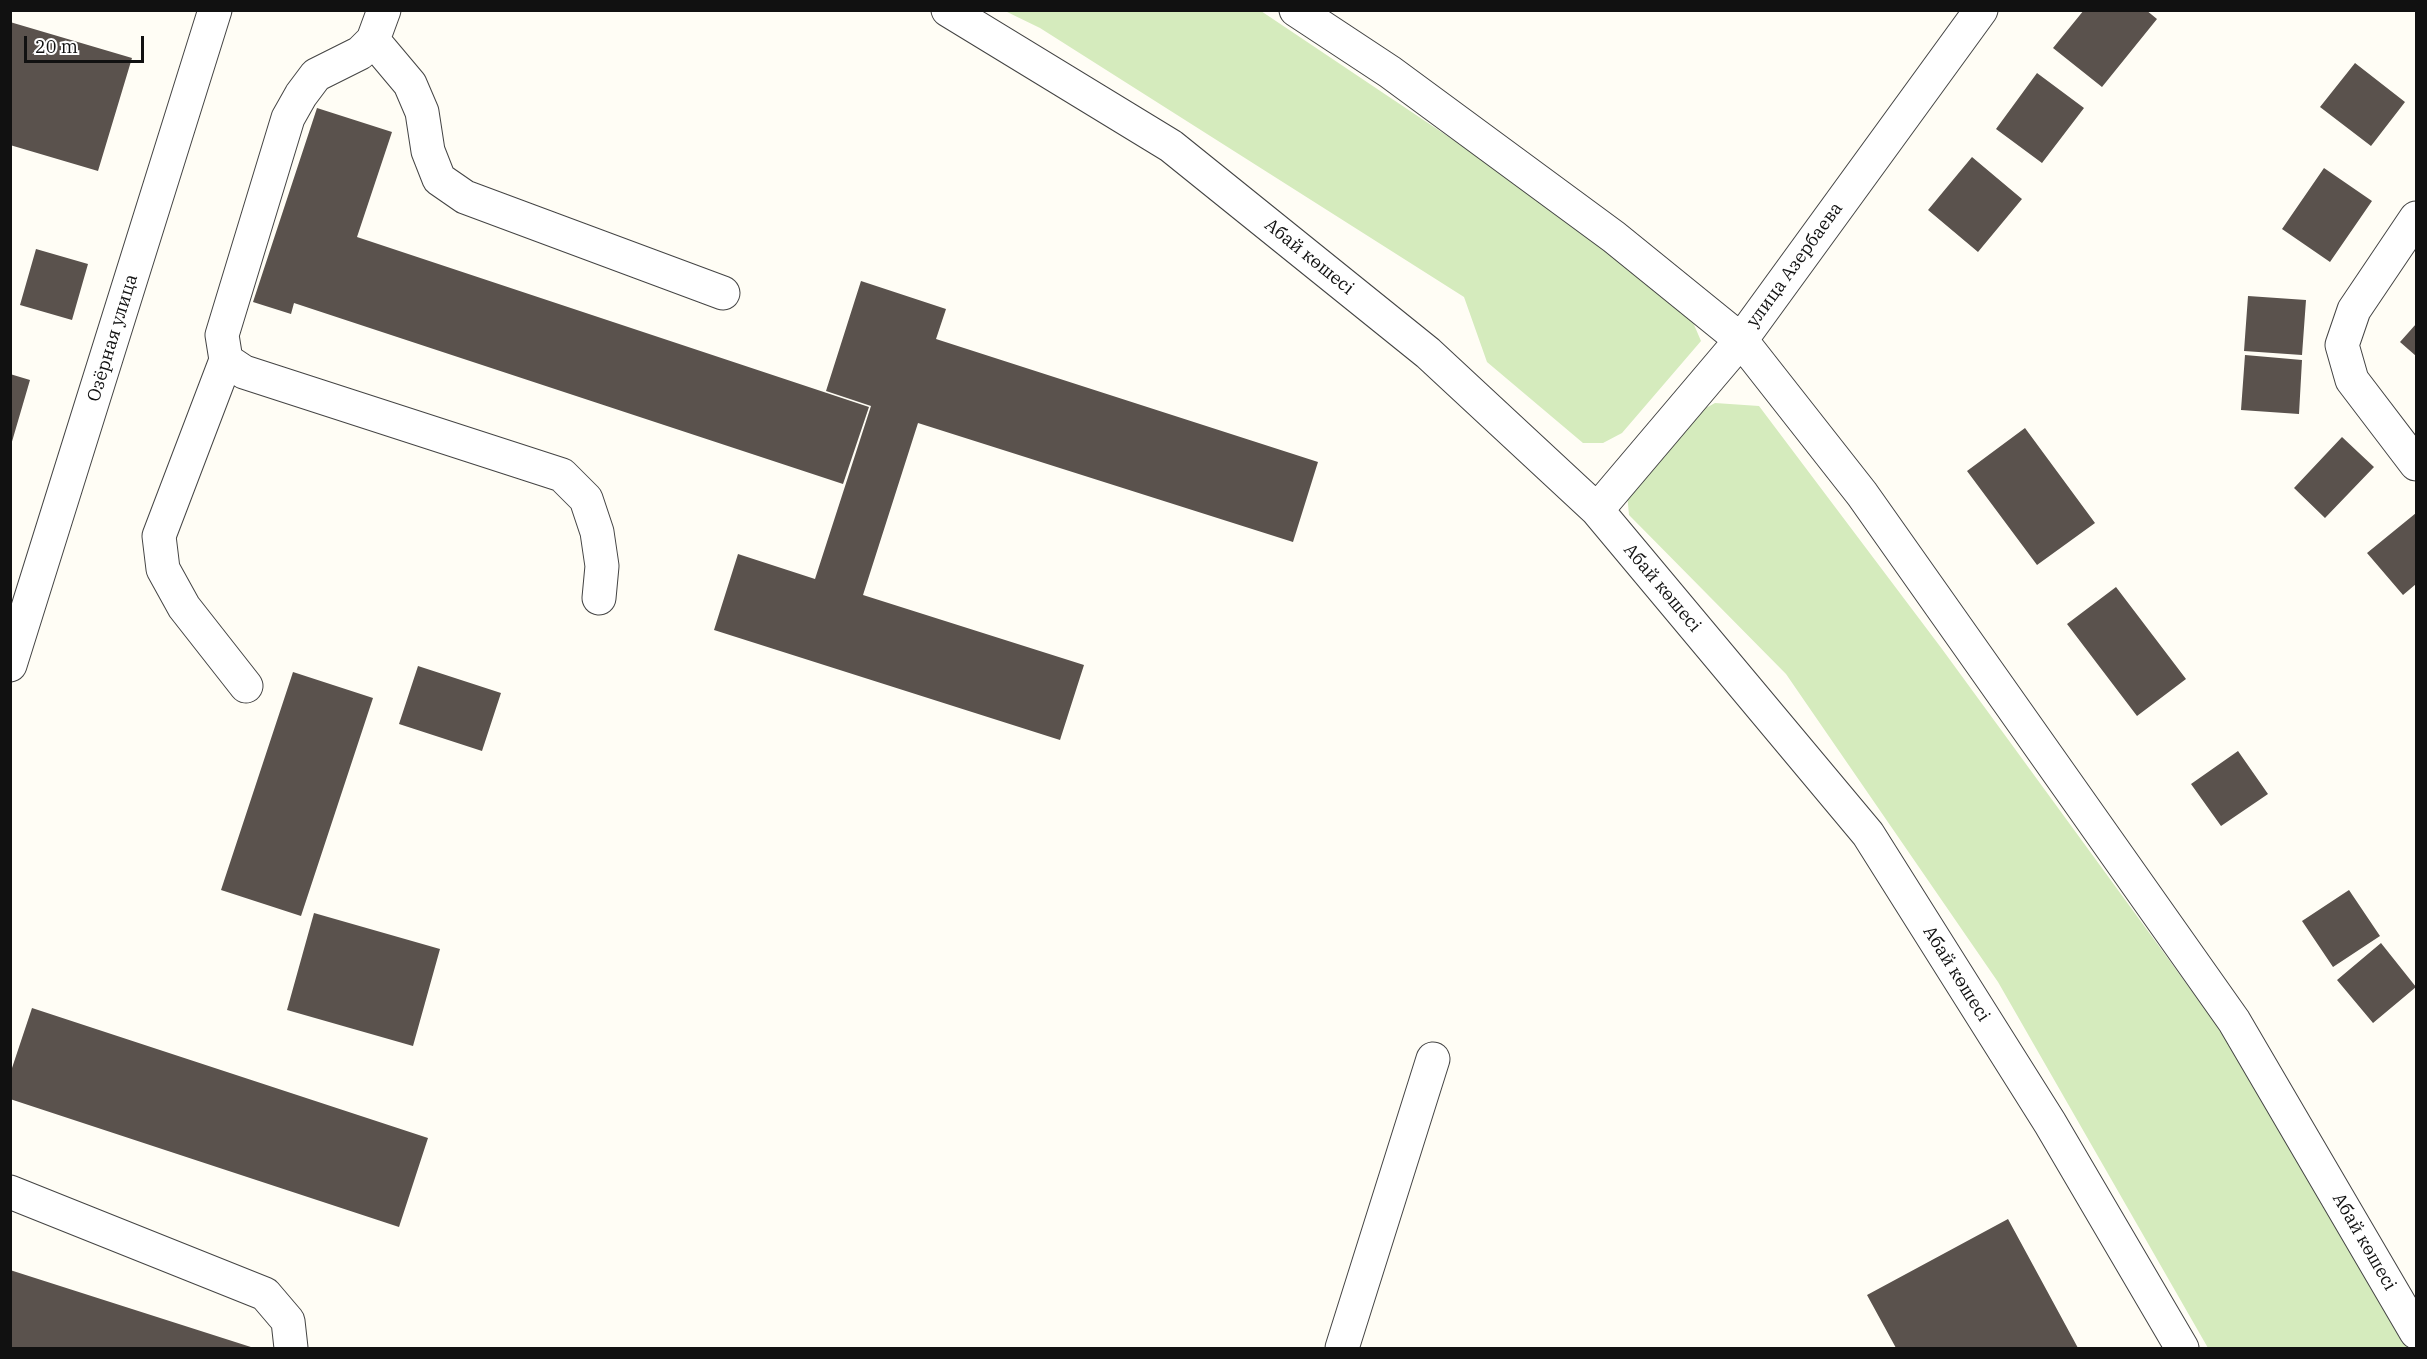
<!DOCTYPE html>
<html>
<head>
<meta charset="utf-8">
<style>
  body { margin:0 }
  #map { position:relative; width:2427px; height:1359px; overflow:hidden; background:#fffdf5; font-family:"IBM Plex Serif",serif }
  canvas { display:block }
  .frame { position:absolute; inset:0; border:12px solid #111; pointer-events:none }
  .scale { position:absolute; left:24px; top:36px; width:120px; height:27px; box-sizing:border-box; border:3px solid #111; border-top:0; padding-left:8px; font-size:18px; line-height:21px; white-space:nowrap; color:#111; -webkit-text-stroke:4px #fff; paint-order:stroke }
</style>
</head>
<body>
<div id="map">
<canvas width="2427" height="1359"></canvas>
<div class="frame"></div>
<div class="scale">20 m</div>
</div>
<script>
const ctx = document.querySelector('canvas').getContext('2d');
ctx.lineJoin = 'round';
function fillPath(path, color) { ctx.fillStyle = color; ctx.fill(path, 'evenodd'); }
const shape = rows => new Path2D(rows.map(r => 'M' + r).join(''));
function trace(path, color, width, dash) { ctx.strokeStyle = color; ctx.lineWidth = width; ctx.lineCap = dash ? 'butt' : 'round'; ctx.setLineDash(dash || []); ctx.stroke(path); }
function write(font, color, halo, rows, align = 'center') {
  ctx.font = font + ' "IBM Plex Serif",serif'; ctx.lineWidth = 6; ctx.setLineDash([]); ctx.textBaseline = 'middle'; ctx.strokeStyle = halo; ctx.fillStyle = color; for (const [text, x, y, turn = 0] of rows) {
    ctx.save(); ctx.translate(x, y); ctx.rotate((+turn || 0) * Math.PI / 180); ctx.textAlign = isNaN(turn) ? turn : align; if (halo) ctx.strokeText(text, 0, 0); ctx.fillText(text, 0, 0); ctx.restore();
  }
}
fillPath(shape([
  [1005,11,1261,11,1513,180,1686,306,1701,341,1622,433,1603,443,1583,443,1487,362,1464,297,1040,28],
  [1715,403,1759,406,1942,649,2264,1090,2414,1348,2208,1348,1998,982,1786,674,1629,515,1627,493,1684,420]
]), '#d5ebbd');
fillPath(shape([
  [2084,10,2146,10,2157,19,2102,87,2053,48],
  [10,22,132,58,98,171,10,145],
  [2355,63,2405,102,2371,146,2320,107],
  [2037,73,2084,108,2042,163,1996,129],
  [317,108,392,132,357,237,869,407,843,484,294,303,291,314,253,302],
  [1972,157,2022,199,1978,252,1928,210],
  [2324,168,2372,201,2330,262,2282,229],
  [36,249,88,264,72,320,20,305],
  [861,281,946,309,936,339,1318,462,1293,542,918,423,863,595,1084,665,1060,740,714,630,738,554,815,579,871,406,826,391],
  [2248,296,2306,300,2302,355,2244,351],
  [2416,324,2416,356,2400,342],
  [2245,355,2302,360,2299,414,2241,410],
  [10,374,30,380,11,445,10,445],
  [2025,428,2095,523,2037,565,1967,471],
  [2342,437,2374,467,2325,518,2294,488],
  [2416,513,2416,584,2403,595,2367,553],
  [2116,587,2186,679,2137,716,2067,624],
  [418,666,501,693,482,751,399,724],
  [293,672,373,698,301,916,221,890],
  [2238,751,2268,794,2221,826,2191,784],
  [2349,890,2380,936,2333,967,2302,921],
  [314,913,440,949,413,1046,287,1010],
  [2381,943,2416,987,2373,1023,2337,980],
  [32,1008,428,1138,399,1227,10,1099,10,1074],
  [2008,1219,2078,1348,1896,1348,1867,1295],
  [10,1270,254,1348,10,1348]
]), '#5a524d');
const minor = shape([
  [948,10,1171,146,1428,353,1597,510,1868,834,2050,1123,2182,1348],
  [1296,10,1390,72,1614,237,1741,340,1862,494,2234,1021,2416,1332],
  [373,40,410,84,422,112,428,151,439,179,465,197,723,293],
  [2416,218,2354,310,2342,345,2352,380,2416,464],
  [226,360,244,372,562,475,586,499,597,532,602,566,599,598],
  [1597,510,1741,340,1981,10],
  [10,665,215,10],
  [246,686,184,607,163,569,159,536,226,360,222,335,288,118,301,95,316,75,360,53,373,40,384,10],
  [10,1192,265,1294,288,1321,291,1348],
  [1342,1348,1433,1059]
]);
trace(minor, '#444', 35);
trace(minor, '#fff', 33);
write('18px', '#111', '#fff', [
  ["Абай көшесі",1309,257,39],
  ["улица Азербаева",1795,265,-54],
  ["Озёрная улица",113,338,-73],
  ["Абай көшесі",1662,588,50],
  ["Абай көшесі",1956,974,58],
  ["Абай көшесі",2364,1242,60]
]);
</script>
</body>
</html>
